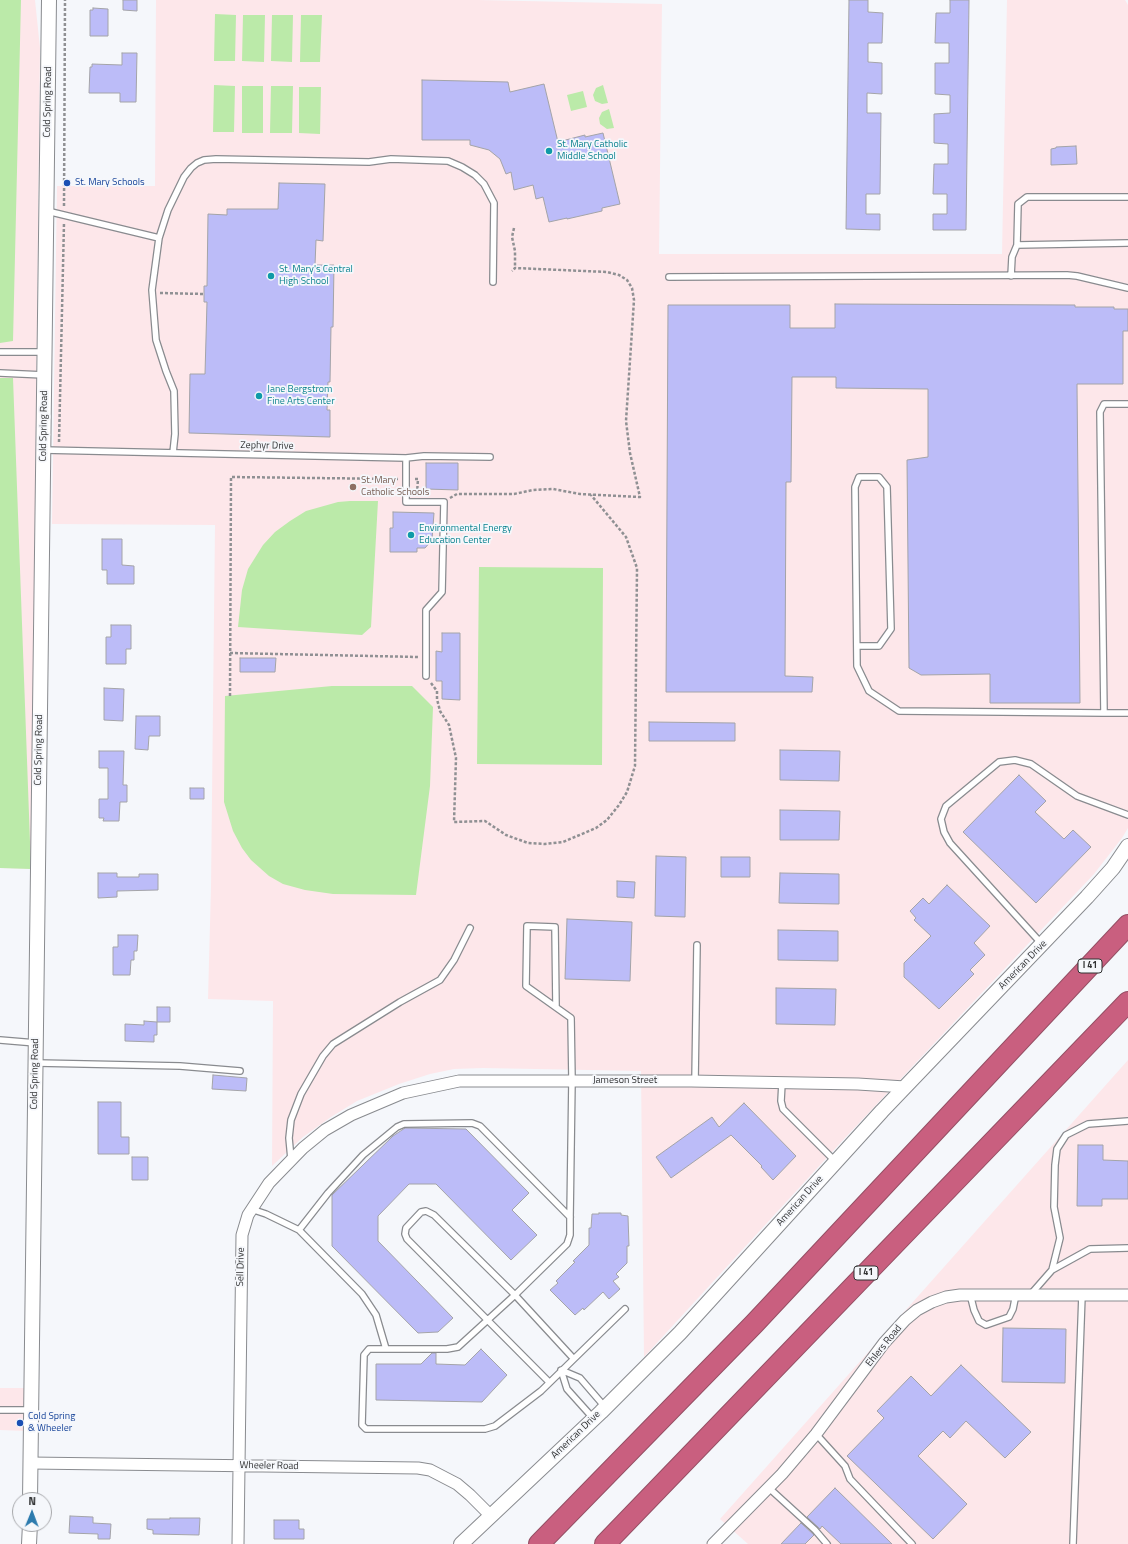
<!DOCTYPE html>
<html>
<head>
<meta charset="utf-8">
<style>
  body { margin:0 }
  #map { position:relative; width:1128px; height:1544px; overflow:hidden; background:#f5f7fb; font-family:"Titillium Web",sans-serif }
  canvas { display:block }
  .north { position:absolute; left:12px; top:1492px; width:40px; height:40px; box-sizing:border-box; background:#f5f7fb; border:1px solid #a7a8ab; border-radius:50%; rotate:1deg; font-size:11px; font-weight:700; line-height:16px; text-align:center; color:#313233 }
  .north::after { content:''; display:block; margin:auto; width:14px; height:18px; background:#2d7bae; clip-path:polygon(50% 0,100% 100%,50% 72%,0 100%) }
</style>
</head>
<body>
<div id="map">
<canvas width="1128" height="1544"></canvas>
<div class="north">N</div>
</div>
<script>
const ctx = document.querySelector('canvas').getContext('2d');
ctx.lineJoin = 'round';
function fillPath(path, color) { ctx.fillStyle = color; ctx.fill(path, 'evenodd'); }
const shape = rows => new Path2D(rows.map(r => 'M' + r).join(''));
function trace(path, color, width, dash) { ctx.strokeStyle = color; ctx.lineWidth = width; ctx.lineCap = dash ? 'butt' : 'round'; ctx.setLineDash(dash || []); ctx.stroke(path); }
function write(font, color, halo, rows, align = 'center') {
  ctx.font = font + ' "Titillium Web",sans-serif'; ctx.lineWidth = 3.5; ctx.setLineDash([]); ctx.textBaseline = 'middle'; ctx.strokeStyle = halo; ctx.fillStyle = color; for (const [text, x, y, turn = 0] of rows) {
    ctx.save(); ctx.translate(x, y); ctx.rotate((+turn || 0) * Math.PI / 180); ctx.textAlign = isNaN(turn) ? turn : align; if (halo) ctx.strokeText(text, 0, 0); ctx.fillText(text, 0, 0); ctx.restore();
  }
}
fillPath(shape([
  [0,0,35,0,40,48,31,869,0,868],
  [156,0,478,0,662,4,659,254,1002,254,1007,0,1125,0,1128,5,1128,828,1122,838,1094,874,844,1139,644,1357,641,1071,483,1068,454,1069,430,1074,399,1084,357,1101,331,1117,303,1137,272,1166,273,1001,208,999,211,887,215,525,52,524,57,186,155,186],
  [1128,1060,1128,1544,748,1544,720,1519],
  [0,1388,25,1388,26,1431,0,1430]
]), '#fde7ea');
fillPath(shape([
  [0,0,21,0,13,341,0,343],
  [215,14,236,15,235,61,214,61],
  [243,15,265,15,264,62,242,61],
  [272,15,293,15,292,62,271,61],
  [301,15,322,15,320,62,300,62],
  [214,85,235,86,234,132,213,132],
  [603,85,608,103,602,104,595,101,593,95,596,88],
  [242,86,263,86,263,133,242,133],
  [271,86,293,86,292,133,270,133],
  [299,87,321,87,320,134,299,133],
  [583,91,587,107,571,111,567,95],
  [609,109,614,128,607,129,600,124,599,118,602,112],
  [0,378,13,378,31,869,0,868],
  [350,501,378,501,371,627,362,635,238,627,242,590,248,569,263,545,275,532,290,521,306,511,338,502],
  [479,567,603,568,602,765,477,764],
  [332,686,412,686,433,707,430,786,416,895,333,894,305,890,283,884,269,876,251,860,242,848,233,831,224,802,225,696]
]), '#bbeaa9');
const building = shape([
  [123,0,137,0,137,11,123,10,123,0],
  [849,0,868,0,868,12,883,13,882,43,868,43,868,62,882,63,882,94,867,93,867,113,881,113,880,194,866,194,866,214,880,214,880,230,846,229,849,0],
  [950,0,969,0,966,230,933,230,933,214,947,214,947,194,933,194,934,164,948,164,948,144,934,143,934,114,950,113,950,95,935,94,935,63,949,63,949,43,935,43,936,13,950,13,950,0],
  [93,8,108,9,108,36,90,36,90,10,93,10,93,8],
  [122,53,137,53,136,102,120,102,120,93,89,93,90,67,92,67,92,64,122,65,122,53],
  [422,80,508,82,510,92,544,84,558,142,585,135,585,137,603,133,620,204,602,208,602,211,567,219,567,218,549,222,543,197,536,199,533,185,514,190,511,172,506,174,500,159,489,150,470,145,470,140,422,140,422,80],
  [1076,146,1077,164,1051,165,1051,149,1056,148,1056,147,1076,146],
  [279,183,325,184,323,241,316,240,315,265,334,265,333,327,331,327,330,382,328,382,327,410,330,410,330,437,189,433,190,374,205,374,207,302,204,302,204,286,207,286,208,214,227,215,227,209,278,209,279,183],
  [835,304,1075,305,1075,307,1114,307,1114,309,1128,309,1128,331,1123,331,1123,384,1077,384,1080,703,990,703,990,674,921,675,909,668,907,460,928,457,928,389,836,388,836,377,792,377,791,482,786,482,785,676,813,677,812,692,666,692,668,305,790,305,790,328,835,328,835,304],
  [426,463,458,463,458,490,426,489,426,463],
  [393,512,434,513,432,540,425,548,417,548,417,552,390,552,390,528,393,528,393,512],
  [102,539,122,539,122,565,134,566,134,584,107,584,107,570,102,570,102,539],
  [111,625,131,625,131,649,126,649,126,664,106,664,106,637,111,637,111,625],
  [442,633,460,633,460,700,442,699,442,681,436,681,436,651,442,652,442,633],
  [240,658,276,658,275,672,240,672,240,658],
  [104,688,124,689,123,721,104,720,104,688],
  [136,716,160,716,160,736,149,736,148,750,135,749,136,716],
  [649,722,735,723,735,741,649,741,649,722],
  [780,750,840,751,839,781,780,780,780,750],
  [99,751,124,751,123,785,127,785,127,802,120,802,119,821,103,821,104,818,99,818,99,799,108,799,108,768,99,768,99,751],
  [1019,775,1046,801,1035,812,1064,839,1073,830,1091,847,1036,903,963,832,1019,775],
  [190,788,204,788,204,799,190,799,190,788],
  [780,810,840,811,839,840,780,840,780,810],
  [656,856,686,857,685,917,655,916,656,856],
  [721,857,750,857,750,877,721,877,721,857],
  [98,873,117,873,117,877,139,877,139,874,158,874,158,890,117,891,117,897,98,898,98,873],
  [780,873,839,874,839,904,779,903,780,873],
  [617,881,635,882,634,898,617,897,617,881],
  [947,885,990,926,974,943,985,955,970,970,974,974,939,1009,904,977,904,963,931,936,914,920,916,918,910,911,923,898,929,904,947,885],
  [567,919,632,922,630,981,565,979,567,919],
  [778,930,838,931,838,961,778,960,778,930],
  [118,935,138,935,137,951,134,951,134,960,131,960,130,975,113,975,113,947,118,947,118,935],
  [776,988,836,989,835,1025,776,1024,776,988],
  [157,1007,170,1007,170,1022,157,1022,157,1007],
  [144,1021,157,1022,157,1035,154,1035,154,1042,125,1041,125,1024,144,1025,144,1021],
  [213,1075,247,1078,246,1091,212,1089,213,1075],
  [98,1102,121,1102,121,1137,129,1137,129,1154,98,1154,98,1102],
  [744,1103,796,1156,773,1180,761,1167,762,1166,731,1135,671,1178,656,1157,712,1117,719,1127,744,1103],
  [405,1128,466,1129,529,1193,512,1210,537,1235,511,1260,436,1184,409,1184,378,1216,378,1241,453,1318,438,1332,418,1333,332,1246,332,1195,393,1136,405,1128],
  [1078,1145,1103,1145,1103,1160,1128,1161,1128,1199,1102,1199,1102,1206,1077,1206,1078,1145],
  [132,1157,148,1157,148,1180,132,1180,132,1157],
  [599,1213,621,1213,621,1215,628,1216,629,1246,627,1246,627,1263,616,1274,619,1277,613,1281,620,1289,609,1299,603,1292,584,1310,583,1308,575,1315,550,1290,558,1283,556,1281,575,1262,573,1261,589,1245,589,1228,591,1228,592,1214,599,1214,599,1213],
  [1003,1328,1066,1329,1065,1383,1002,1382,1003,1328],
  [481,1349,507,1375,482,1402,376,1400,376,1364,421,1364,432,1353,436,1353,436,1364,465,1365,481,1349],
  [961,1365,1031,1432,1005,1458,966,1421,950,1438,943,1431,918,1456,967,1504,933,1539,847,1456,884,1418,877,1411,911,1376,931,1396,961,1365],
  [835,1488,892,1544,841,1544,822,1526,820,1529,807,1517,835,1488],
  [70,1516,93,1517,93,1523,111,1524,110,1539,98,1539,98,1534,69,1533,70,1516],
  [170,1518,200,1518,199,1535,153,1534,153,1530,147,1529,147,1519,170,1519,170,1518],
  [274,1520,299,1520,299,1529,304,1529,304,1539,274,1539,274,1520],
  [801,1523,814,1535,805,1544,781,1544,801,1523]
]);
fillPath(building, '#bcbcf8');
trace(building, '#a4a4a8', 1);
const service = shape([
  [47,211,159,238],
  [1017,245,1128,243],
  [1011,276,1012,257,1017,245,1018,204,1027,197,1128,197],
  [669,277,1067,275,1077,276,1128,288],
  [0,352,45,352],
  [0,373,44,375],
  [1128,404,1104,404,1100,412,1104,713,1128,713],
  [43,450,406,458,424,456,490,457],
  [173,453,175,434,174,391,166,371,156,340,152,290,159,238,168,210,184,177,191,168,197,163,204,160,216,159,369,162,391,159,448,161,462,167,475,175,484,184,494,203,493,282],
  [406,458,406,502,444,502,442,592,426,610,426,676],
  [857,646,879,646,891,629,887,487,879,477,859,477,855,487,857,666,869,691,899,711,1104,713],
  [1041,943,950,843,944,832,941,819,946,806,999,762,1015,760,1031,764,1077,796,1128,815],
  [0,1040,36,1043],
  [37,1063,180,1066,240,1071],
  [695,1081,697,945],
  [782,1083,781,1101,783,1109,836,1162],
  [291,1159,289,1138,291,1120,301,1094,323,1056,333,1044,400,1002,440,980,454,960,470,928],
  [251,1209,266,1214,299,1230,362,1294,376,1315,386,1349],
  [299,1230,328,1193,363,1155,397,1127,404,1124,472,1123,480,1126,570,1217],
  [1052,1270,1060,1238,1054,1207,1055,1165,1057,1149,1066,1135,1088,1124,1128,1121],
  [970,1294,974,1310,979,1321,986,1325,1009,1317,1013,1309,1016,1294],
  [1031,1294,1052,1270,1090,1249,1128,1248],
  [573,1358,515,1295,458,1347,447,1349,369,1349,364,1355,362,1425,366,1429,485,1429,495,1426,541,1391,625,1309],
  [549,1382,407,1239,405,1234,406,1228,421,1212,426,1211,434,1215,515,1295,567,1244,570,1235,570,1217,572,1080,571,1018,526,986,527,926,555,927,556,1006],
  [0,1410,31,1410],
  [593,1418,567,1389,561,1370,580,1378,605,1407],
  [816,1434,845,1466,850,1479,912,1544],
  [769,1488,815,1530,827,1544],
  [1073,1544,1082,1295]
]);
const minor = shape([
  [30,1463,418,1468,430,1470,457,1484,470,1495,491,1516],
  [238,1544,242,1235,248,1215,269,1183,303,1148,325,1130,351,1115,403,1093,459,1081,691,1081,858,1084,905,1087],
  [713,1544,782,1474,816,1434,884,1343,905,1320,917,1310,932,1302,946,1297,960,1295,1128,1295]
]);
const tertiary = shape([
  [30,1500,49,0],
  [29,1544,30,1524],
  [461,1544,601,1412,680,1333,882,1111,1087,897,1113,868,1128,846]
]);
const motorway = shape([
  [539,1544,754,1324,1128,925],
  [605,1544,1128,1002]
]);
trace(service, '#898b8f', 8);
trace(minor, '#898b8f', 13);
trace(tertiary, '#898b8f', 16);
trace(motorway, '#944f64', 22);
trace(shape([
  [64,206,65,0],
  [514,228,512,237,515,251,515,268],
  [160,293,204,294],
  [59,442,64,223],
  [415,479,418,479,417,493],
  [450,498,457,494,514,494,533,490,553,489,580,494,640,497,630,453,626,421,634,300,632,288,627,280,619,275,607,272,515,268,512,271],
  [230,653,418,657],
  [431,683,437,691,437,699,440,711,449,725,456,758,454,822,485,821,506,835,528,843,545,844,563,842,596,828,607,820,619,805,627,792,635,766,637,568,626,537,591,495],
  [230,696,231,477,398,479]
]), '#8f9093', 2.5, [3, 2]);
trace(service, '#fff', 5.5);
trace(minor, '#fff', 11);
trace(tertiary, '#fff', 14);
trace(motorway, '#c95f7f', 20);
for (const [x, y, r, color] of [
  [549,151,4,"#0f9aa8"],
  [67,183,4,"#1a4fb4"],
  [271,276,4,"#0f9aa8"],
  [259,396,4,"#0f9aa8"],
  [353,487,4,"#8d6e63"],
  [411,535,4,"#0f9aa8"],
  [20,1423,4,"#1a4fb4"]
]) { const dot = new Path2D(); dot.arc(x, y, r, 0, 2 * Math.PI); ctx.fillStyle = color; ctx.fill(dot); trace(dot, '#f5f7fb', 1.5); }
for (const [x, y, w] of [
  [1090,966,24],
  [866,1273,24]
]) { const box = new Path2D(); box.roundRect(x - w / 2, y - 7, w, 14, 3); ctx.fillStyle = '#f5f7fb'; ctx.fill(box); trace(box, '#313233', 1); }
write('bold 9px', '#313233', null, [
  ["I 41",1090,966],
  ["I 41",866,1273]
]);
write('10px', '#313233', '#f5f7fb', [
  ["Cold Spring Road",48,102,-89],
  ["Cold Spring Road",44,426,-89],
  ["Zephyr Drive",267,446,1],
  ["Cold Spring Road",39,750,-89],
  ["American Drive",1023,965,-46],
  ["Cold Spring Road",35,1074,-89],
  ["Jameson Street",625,1081],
  ["American Drive",800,1201,-48],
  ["Sell Drive",241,1267,-89],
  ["Ehlers Road",884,1346,-51],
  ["American Drive",576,1435,-44],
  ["Wheeler Road",269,1466,1]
]);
write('10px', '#0d838f', '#f5f7fb', [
  ["St. Mary Catholic",557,145],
  ["Middle School",557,157],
  ["St. Mary's Central",279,270],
  ["High School",279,282],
  ["Jane Bergstrom",267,390],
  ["Fine Arts Center",267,402],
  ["Environmental Energy",419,529],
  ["Education Center",419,541]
], 'left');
write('10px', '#164399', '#f5f7fb', [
  ["St. Mary Schools",75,183],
  ["Cold Spring",28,1417],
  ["& Wheeler",28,1429]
], 'left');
write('10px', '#785e54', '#f5f7fb', [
  ["St. Mary",361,481],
  ["Catholic Schools",361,493]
], 'left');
</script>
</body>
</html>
